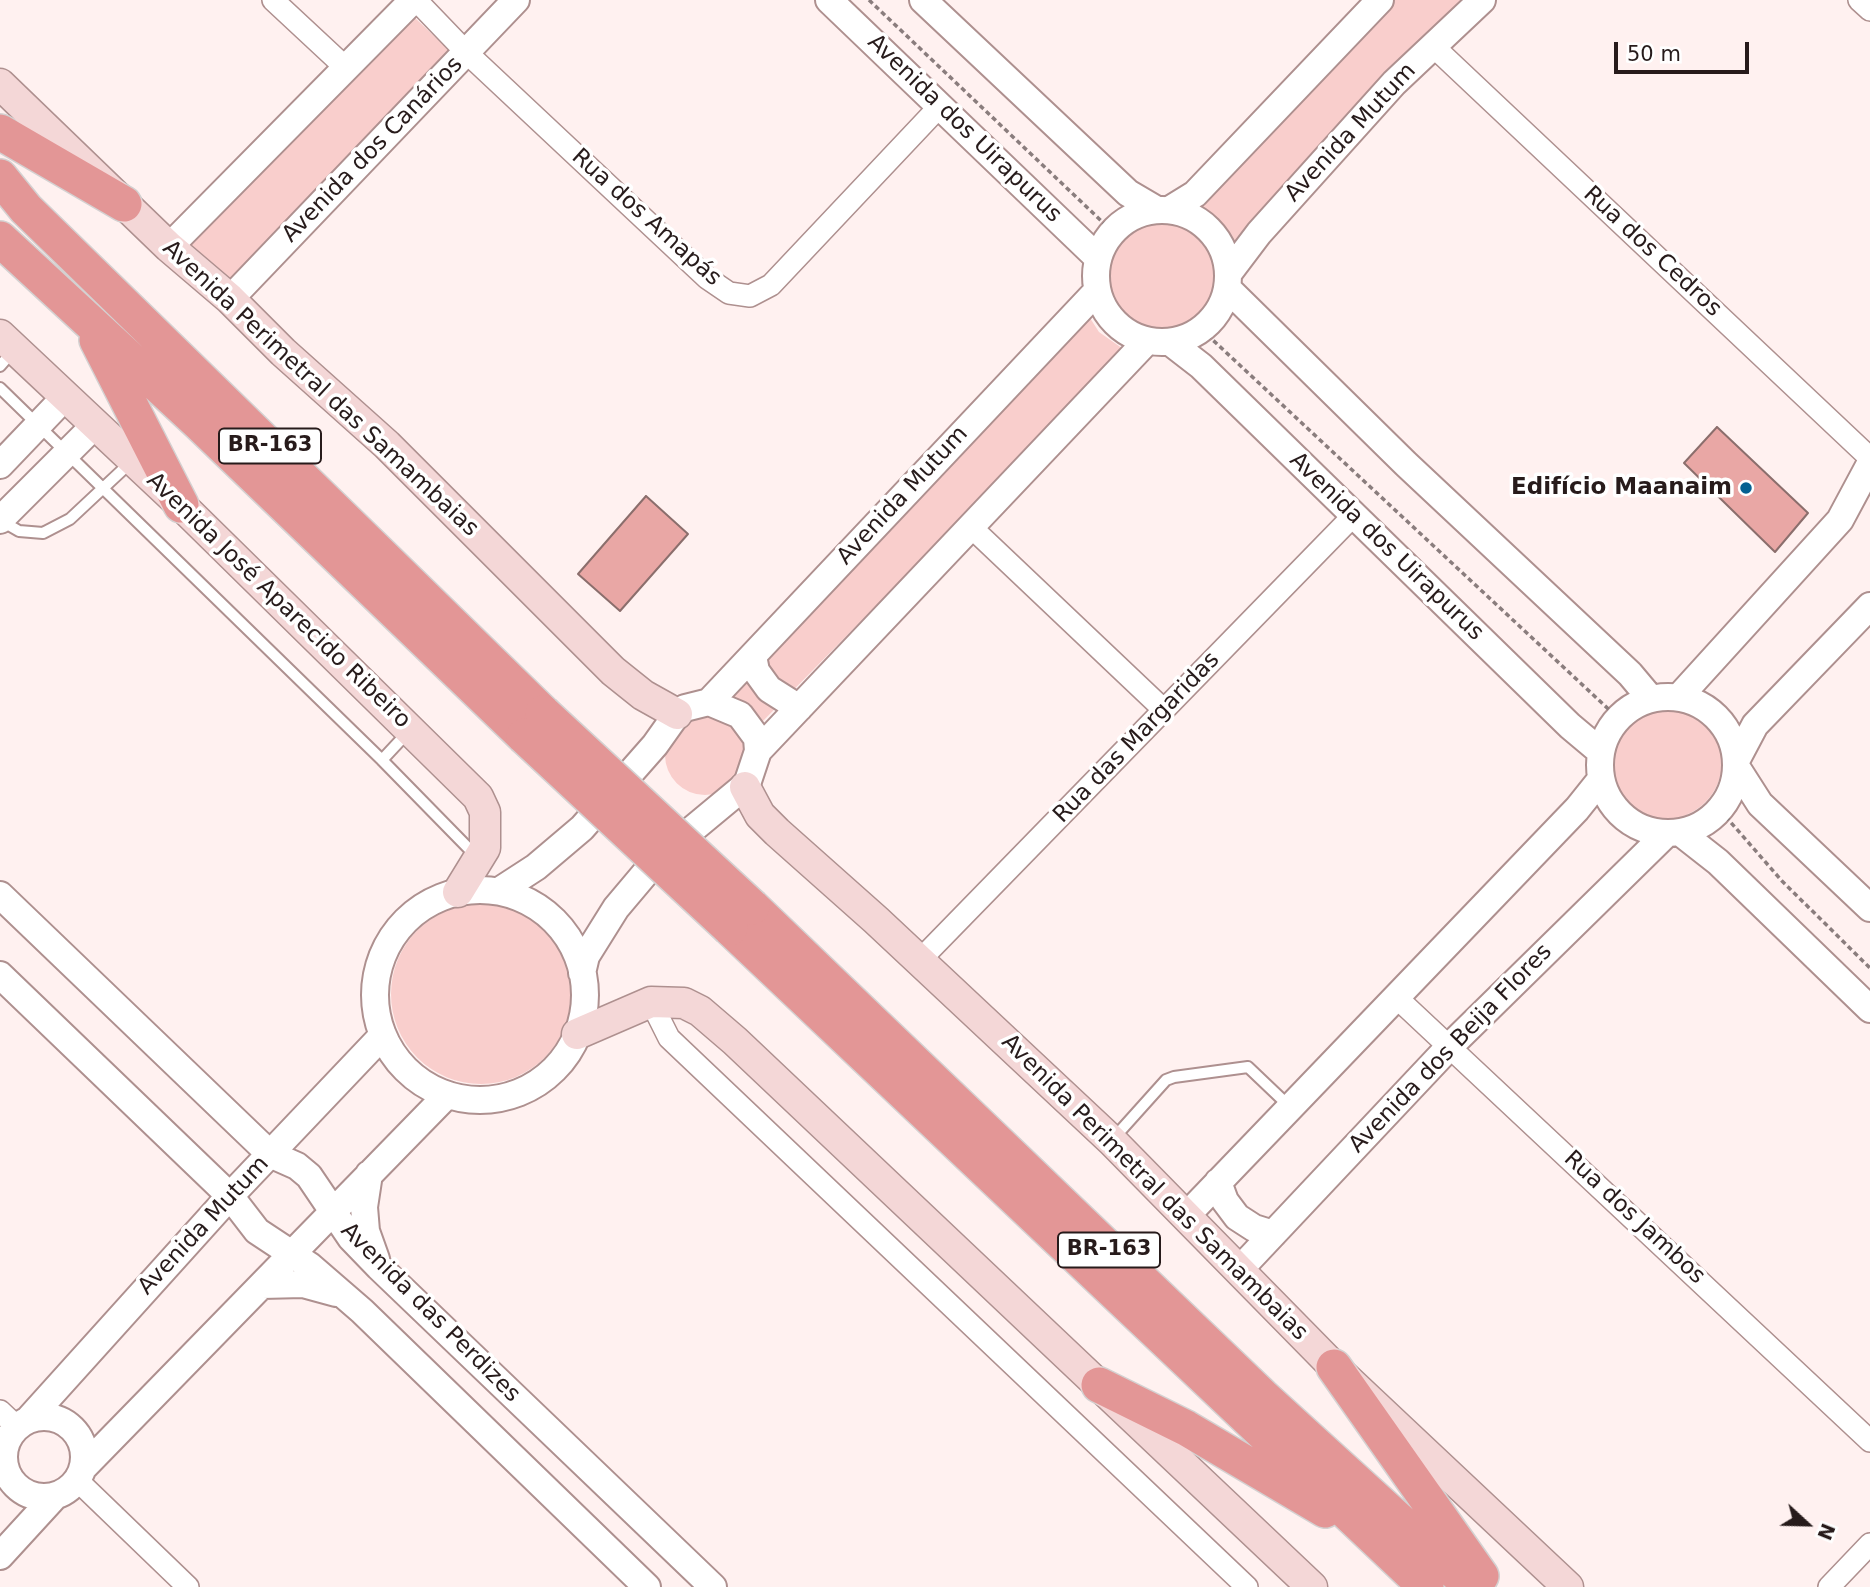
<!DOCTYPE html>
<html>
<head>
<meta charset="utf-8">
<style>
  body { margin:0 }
  #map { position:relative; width:1870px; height:1587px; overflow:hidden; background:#fff1f0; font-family:"DejaVu Sans",sans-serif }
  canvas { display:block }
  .north { position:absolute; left:1772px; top:1489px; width:70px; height:70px; -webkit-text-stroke:5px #fff; paint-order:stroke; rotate:112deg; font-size:19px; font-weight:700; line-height:28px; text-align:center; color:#271b1b }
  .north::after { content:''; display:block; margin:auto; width:24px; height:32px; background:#271b1b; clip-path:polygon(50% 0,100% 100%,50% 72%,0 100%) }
  .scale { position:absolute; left:1614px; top:42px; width:135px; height:32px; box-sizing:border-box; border:4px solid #271b1b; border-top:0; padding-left:9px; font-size:21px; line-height:24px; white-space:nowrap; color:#271b1b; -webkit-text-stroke:5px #fff; paint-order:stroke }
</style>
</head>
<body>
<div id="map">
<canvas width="1870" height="1587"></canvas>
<div class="north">N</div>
<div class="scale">50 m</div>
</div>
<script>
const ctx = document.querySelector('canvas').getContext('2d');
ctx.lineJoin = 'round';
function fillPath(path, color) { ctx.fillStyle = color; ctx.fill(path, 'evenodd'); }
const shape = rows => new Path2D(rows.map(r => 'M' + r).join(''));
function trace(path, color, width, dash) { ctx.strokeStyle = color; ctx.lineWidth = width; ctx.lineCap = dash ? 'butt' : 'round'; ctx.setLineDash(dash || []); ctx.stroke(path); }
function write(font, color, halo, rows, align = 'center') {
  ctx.font = font + ' "DejaVu Sans",sans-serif'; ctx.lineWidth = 7; ctx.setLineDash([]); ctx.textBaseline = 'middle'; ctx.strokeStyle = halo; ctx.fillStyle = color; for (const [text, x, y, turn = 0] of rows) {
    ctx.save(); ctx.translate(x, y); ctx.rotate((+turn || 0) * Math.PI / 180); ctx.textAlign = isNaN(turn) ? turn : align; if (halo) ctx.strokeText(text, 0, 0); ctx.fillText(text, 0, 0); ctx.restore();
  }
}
fillPath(shape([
  [1394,0,1464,0,1233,243,1220,220,1197,206],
  [413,16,451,52,230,280,185,244],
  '1106 276a56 56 0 1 1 112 0a56 56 0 1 1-112 0Z',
  [1090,318,1099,332,1126,351,762,722,753,709,726,694],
  '1608 762a57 57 0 1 1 114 0a57 57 0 1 1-114 0Z',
  '665 755a40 40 0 1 1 80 0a40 40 0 1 1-80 0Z',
  '391 994a90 90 0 1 1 180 0a90 90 0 1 1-180 0Z'
]), '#f9cecc');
const building = shape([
  [1717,427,1808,513,1775,552,1684,463,1717,427],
  [646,496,688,534,620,611,578,574,646,496]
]);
fillPath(building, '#e9a7a5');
trace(building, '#8b6e6c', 2);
const service = shape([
  [0,366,13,351],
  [0,388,382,760,478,858],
  [0,520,19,531,43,533,70,519,132,461],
  [382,760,409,731],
  [1113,1139,1166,1080,1174,1077,1248,1067,1290,1107]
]);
const minor = shape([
  [273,0,346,68],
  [416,0,467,53,707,278,729,293,750,296,771,285,939,107],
  [1859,0,1870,10],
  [1433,46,1870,458],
  [971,527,1164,710],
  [920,960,1354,515],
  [1396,997,1870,1441],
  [651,1002,669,1038,1247,1587],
  [0,1411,17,1427],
  [77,1480,188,1587],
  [1829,1587,1870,1544]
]);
const tertiary = shape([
  [829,0,1098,258],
  [923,0,1128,193,1157,210],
  [1169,210,1195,194,1380,0],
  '1096 276a66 66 0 1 1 132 0a66 66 0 1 1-132 0Z',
  [169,247,413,0],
  [1228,274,1259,233,1394,83,1482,0],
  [1227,288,1406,464,1630,674,1651,699],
  [230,299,516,0],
  [1170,342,1201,366,1570,726,1601,752],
  [0,465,65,397],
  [0,520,95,425],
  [753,656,756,671,769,689,799,708],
  '1600 765a68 68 0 1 1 136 0a68 68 0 1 1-136 0Z',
  [1679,697,1840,520,1870,464],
  [709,702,1097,291],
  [758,751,1147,341],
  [1737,759,1755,725,1870,606],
  [1737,768,1760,804,1870,908],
  [1681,833,1718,862,1870,1009],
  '375 995a105 105 0 1 1 210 0a105 105 0 1 1-210 0Z',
  [499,891,536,867,582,828,655,745,677,714,685,708,709,702,740,715,757,738,758,751,747,784,659,857,616,908,586,956,582,973],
  [0,895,270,1154,297,1166,309,1176,351,1238,379,1267,713,1587],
  [0,975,230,1196,257,1231,310,1266,362,1311,647,1587],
  [369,1174,364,1207,366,1231,376,1259],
  [1218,1182,1225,1201,1237,1217,1254,1228,1273,1234],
  [1186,1216,1577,809,1601,779],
  [1240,1269,1451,1045,1666,834],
  [262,1285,303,1284,336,1293],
  '4 1457a40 40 0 1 1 80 0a40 40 0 1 1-80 0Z',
  [28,1420,230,1196,383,1035],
  [83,1468,447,1095],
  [0,1556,55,1496]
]);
const secondary = shape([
  [0,84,169,247,230,299,283,352,387,445,613,671,643,695,677,714],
  [0,335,181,505,478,797,485,812,485,848,458,892],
  [745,787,760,815,777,832,876,920,1112,1141,1334,1367,1568,1587],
  [577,1034,651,1002,684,1003,700,1011,735,1041,1312,1587]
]);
const trunk = shape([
  [0,132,124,204],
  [0,177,26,209,543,713],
  [0,239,199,423,524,736],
  [97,340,181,505],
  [752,907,1262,1396,1472,1587],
  [730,928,1426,1587],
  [1334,1367,1481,1576],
  [1099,1385,1186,1428,1325,1510]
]);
trace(service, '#ae908f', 14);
trace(minor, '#ae908f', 24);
trace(tertiary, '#ae908f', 30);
trace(secondary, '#ae908f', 33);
trace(trunk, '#d4d1d1', 38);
trace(shape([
  [869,0,1113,232],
  [1201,329,1618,718],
  [1720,810,1782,881,1870,968]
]), '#8a7d7d', 3.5, [5, 3.5]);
trace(service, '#fff', 10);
trace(minor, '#fff', 21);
trace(tertiary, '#fff', 26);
trace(secondary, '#f4d7d7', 30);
trace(trunk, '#e39696', 35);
const trunkBridge = shape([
  [543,713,752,907],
  [524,736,730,928]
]);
trace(trunkBridge, '#d4d1d1', 38, []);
trace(trunkBridge, '#e39696', 35);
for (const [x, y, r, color] of [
  [1746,488,7,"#056091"]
]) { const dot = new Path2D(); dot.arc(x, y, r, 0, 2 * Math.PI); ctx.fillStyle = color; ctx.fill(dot); trace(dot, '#fff', 2.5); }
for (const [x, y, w] of [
  [270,446,102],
  [1109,1250,102]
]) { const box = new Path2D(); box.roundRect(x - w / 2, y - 17.5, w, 35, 5); ctx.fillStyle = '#fff'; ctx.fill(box); trace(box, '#271b1b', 2); }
write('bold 21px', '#271b1b', null, [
  ["BR-163",270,446],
  ["BR-163",1109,1250]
]);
write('23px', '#271b1b', '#fff', [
  ["Avenida dos Uirapurus",964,129,44],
  ["Avenida Mutum",1351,133,-47],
  ["Avenida dos Canários",373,150,-46],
  ["Rua dos Amapás",646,218,42],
  ["Rua dos Cedros",1652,252,43],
  ["Avenida Perimetral das Samambaias",320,389,43],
  ["Avenida Mutum",903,496,-47],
  ["Avenida dos Uirapurus",1386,547,44],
  ["Avenida José Aparecido Ribeiro",278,601,44],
  ["Rua das Margaridas",1137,738,-46],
  ["Avenida dos Beija Flores",1451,1049,-46],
  ["Avenida Perimetral das Samambaias",1154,1188,45],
  ["Rua dos Jambos",1634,1218,43],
  ["Avenida Mutum",204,1226,-47],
  ["Avenida das Perdizes",430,1313,45]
]);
write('bold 23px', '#271b1b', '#fff', [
  ["Edifício Maanaim",1732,488]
], 'right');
</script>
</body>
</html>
